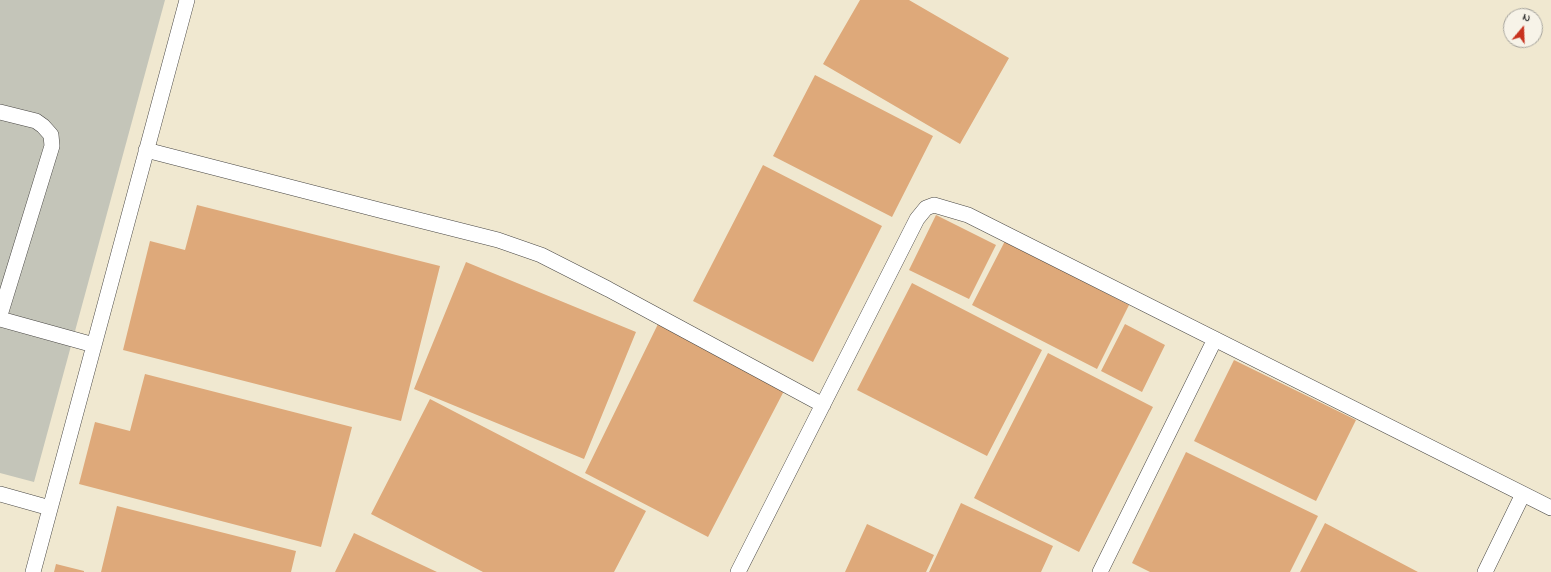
<!DOCTYPE html>
<html>
<head>
<meta charset="utf-8">
<style>
  body { margin:0 }
  #map { position:relative; width:1551px; height:572px; overflow:hidden; background:#f0e8d0; font-family:"Indie Flower",sans-serif }
  canvas { display:block }
  .north { position:absolute; left:1503px; top:8px; width:40px; height:40px; box-sizing:border-box; background:#f7f3e8; border:1px solid #a5a39c; border-radius:50%; rotate:19deg; font-size:11px; font-weight:700; line-height:16px; text-align:center; color:#2b2b2b }
  .north::after { content:''; display:block; margin:auto; width:14px; height:18px; background:#c8321e; clip-path:polygon(50% 0,100% 100%,50% 72%,0 100%) }
</style>
</head>
<body>
<div id="map">
<canvas width="1551" height="572"></canvas>
<div class="north">N</div>
</div>
<script>
const ctx = document.querySelector('canvas').getContext('2d');
ctx.lineJoin = 'round';
function fillPath(path, color) { ctx.fillStyle = color; ctx.fill(path, 'evenodd'); }
const shape = rows => new Path2D(rows.map(r => 'M' + r).join(''));
function trace(path, color, width, dash) { ctx.strokeStyle = color; ctx.lineWidth = width; ctx.lineCap = dash ? 'butt' : 'round'; ctx.setLineDash(dash || []); ctx.stroke(path); }
fillPath(shape([
  [0,0,165,0,34,482,0,473]
]), '#c4c5b9');
fillPath(shape([
  [860,0,909,0,1009,58,960,144,823,64],
  [815,75,933,136,892,217,773,156],
  [763,165,882,226,813,362,693,301],
  [197,205,440,266,401,421,123,350,150,241,185,250],
  [936,215,996,245,969,299,909,270],
  [1005,241,1129,305,1097,369,972,305],
  [466,262,636,332,584,459,414,389],
  [912,283,1042,350,987,456,857,390],
  [658,324,785,389,708,537,585,473],
  [1125,324,1165,345,1142,392,1101,371],
  [1048,353,1153,407,1079,552,974,498],
  [1234,360,1356,420,1316,501,1194,441],
  [145,374,352,427,321,547,79,484,95,422,130,431],
  [430,399,646,511,614,572,483,572,371,514],
  [1186,452,1318,516,1290,572,1150,572,1132,563],
  [961,503,1053,546,1041,572,929,572],
  [117,506,296,551,291,572,101,572],
  [1325,523,1418,572,1300,572],
  [867,524,934,555,926,572,845,572],
  [354,533,437,572,335,572],
  [56,564,84,571,84,572,54,572]
]), '#dea97a');
const lane = shape([
  [0,112,36,121,43,126,51,135,52,146,0,315],
  [146,150,383,211,498,240,541,255,608,289,823,405],
  [0,319,94,345],
  [0,494,50,508],
  [33,572,187,0],
  [738,572,917,219,926,208,934,205,968,215,1551,508],
  [1100,572,1215,339],
  [1485,572,1523,494]
]);
trace(lane, '#494744', 16);
trace(lane, '#fff', 15);
</script>
</body>
</html>
